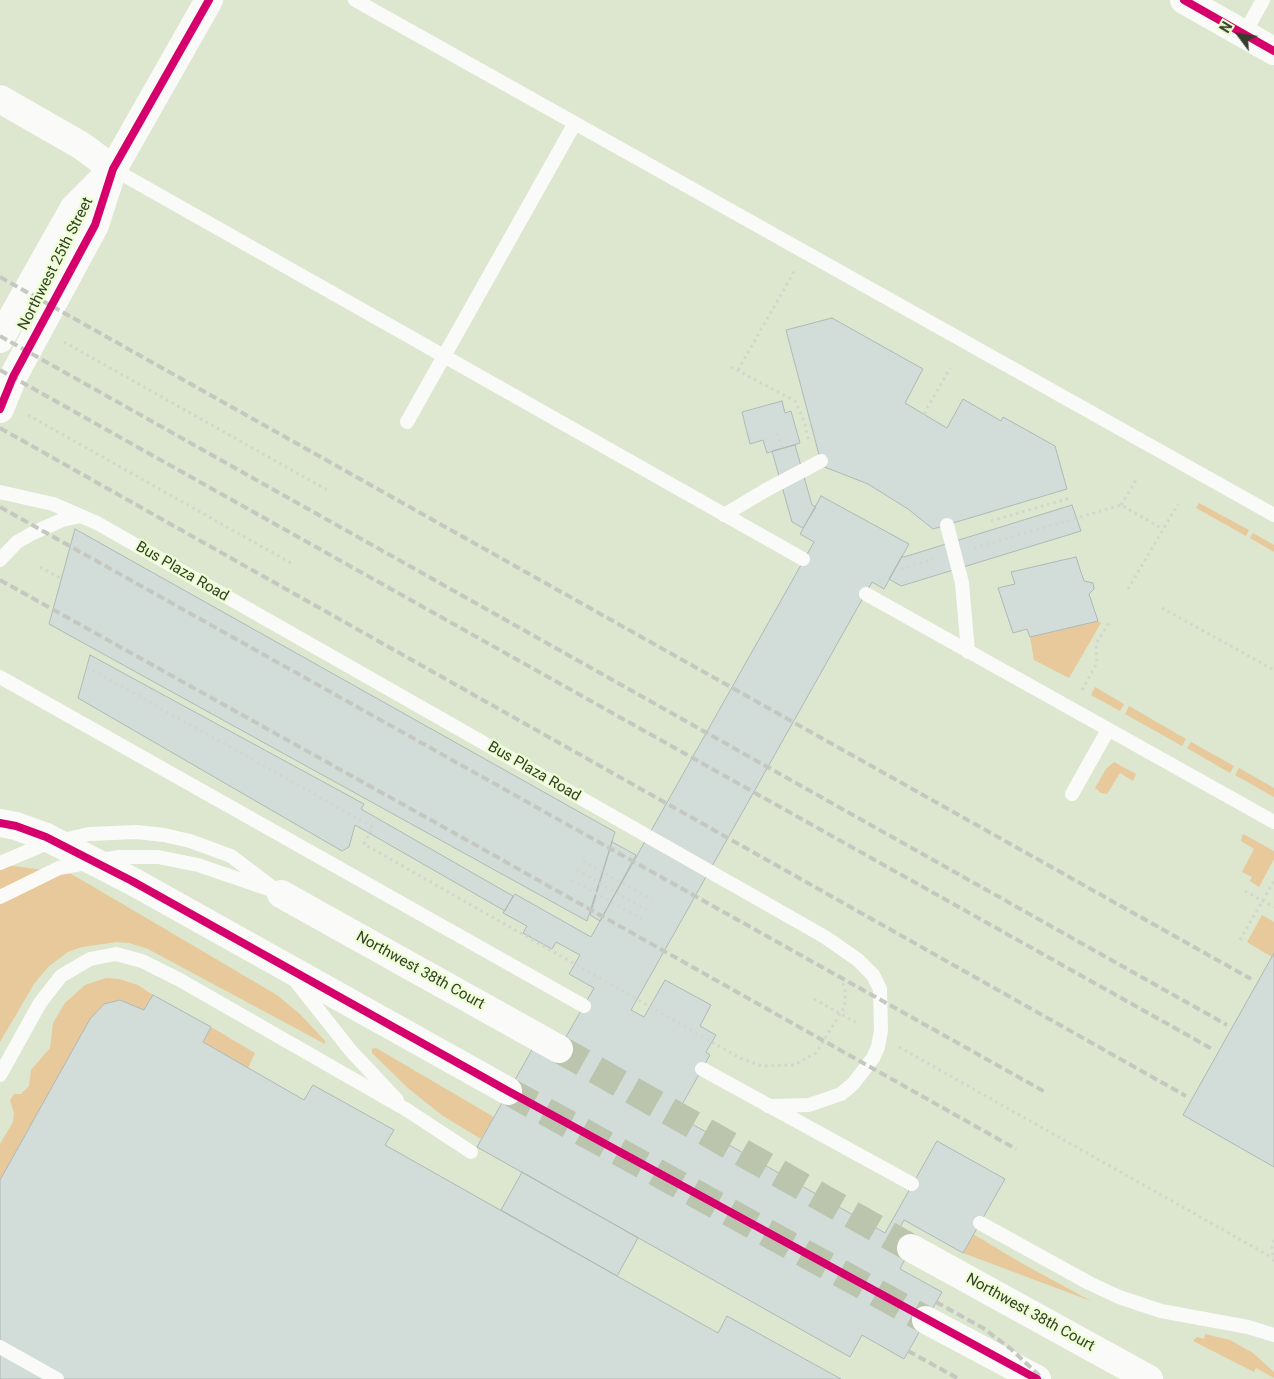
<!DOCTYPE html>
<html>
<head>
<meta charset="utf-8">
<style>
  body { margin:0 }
  #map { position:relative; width:1274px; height:1379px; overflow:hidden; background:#dde6ce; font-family:Roboto,sans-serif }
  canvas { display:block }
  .north { position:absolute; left:1214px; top:10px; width:50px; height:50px; -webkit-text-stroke:4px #ecffd1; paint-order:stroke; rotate:301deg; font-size:14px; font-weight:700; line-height:20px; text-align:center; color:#353d2b }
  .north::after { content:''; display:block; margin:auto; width:18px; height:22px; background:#353d2b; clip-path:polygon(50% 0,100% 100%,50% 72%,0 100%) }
</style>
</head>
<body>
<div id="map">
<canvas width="1274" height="1379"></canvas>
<div class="north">N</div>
</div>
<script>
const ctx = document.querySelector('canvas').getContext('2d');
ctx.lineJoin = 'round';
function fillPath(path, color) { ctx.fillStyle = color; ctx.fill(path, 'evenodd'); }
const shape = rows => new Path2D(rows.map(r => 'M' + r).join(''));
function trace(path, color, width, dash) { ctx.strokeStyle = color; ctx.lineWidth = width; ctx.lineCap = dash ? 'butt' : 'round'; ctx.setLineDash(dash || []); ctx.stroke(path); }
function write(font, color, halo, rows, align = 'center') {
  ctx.font = font + ' Roboto,sans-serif'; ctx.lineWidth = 4.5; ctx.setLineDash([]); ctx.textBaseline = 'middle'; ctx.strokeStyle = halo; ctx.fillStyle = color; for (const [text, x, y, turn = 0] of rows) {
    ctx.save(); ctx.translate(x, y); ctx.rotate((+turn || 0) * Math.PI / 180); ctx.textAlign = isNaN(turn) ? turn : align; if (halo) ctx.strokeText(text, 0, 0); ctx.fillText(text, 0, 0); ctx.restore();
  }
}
fillPath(shape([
  [1199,503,1249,530,1246,536,1196,508],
  [1253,533,1274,545,1274,552,1250,538],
  [1098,621,1101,623,1069,678,1034,660,1030,637],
  [1095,687,1124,704,1120,711,1091,695],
  [1129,706,1186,739,1182,746,1125,714],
  [1191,742,1234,766,1230,773,1187,748],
  [1114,762,1136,774,1133,781,1120,773,1107,794,1101,793,1095,788,1106,769],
  [1239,768,1274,788,1274,797,1235,775],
  [1243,834,1274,851,1274,859,1259,887,1250,881,1252,877,1242,872,1254,849,1241,841],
  [0,864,71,874,80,879,277,995,301,1015,325,1041,325,1044,148,949,129,943,117,942,82,947,68,952,48,967,34,984,0,1042],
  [1262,915,1274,922,1274,953,1272,957,1247,942],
  [106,978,119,979,138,985,153,995,144,1010,120,1000,104,1004,90,1019,0,1180,0,1144,13,1122,14,1113,10,1100,14,1094,21,1094,29,1086,31,1070,50,1048,53,1023,65,1003,85,985],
  [211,1027,255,1053,248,1068,203,1042],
  [376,1048,494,1117,481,1139,443,1116,409,1089,372,1053,372,1049],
  [973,1234,1023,1264,1091,1301,963,1253],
  [1205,1334,1230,1340,1253,1353,1274,1372,1274,1378,1256,1368,1254,1372,1193,1341,1197,1337,1204,1339]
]), '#e7c99b');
const building = shape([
  [832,318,923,369,905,403,947,428,963,399,1001,421,1003,417,1055,446,1067,489,933,529,908,509,868,484,822,466,786,330,832,318],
  [782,401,785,413,791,411,800,443,767,453,763,440,750,444,742,412,782,401],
  [795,445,812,505,816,507,803,528,792,522,772,451,795,445],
  [821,496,909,544,884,589,872,582,631,1010,644,1017,665,980,711,1005,700,1026,716,1035,706,1052,710,1055,676,1115,885,1233,937,1141,1005,1179,963,1253,904,1220,894,1238,911,1247,900,1269,942,1292,904,1359,862,1335,850,1357,477,1147,538,1039,559,1049,594,988,569,974,580,955,556,942,552,949,523,933,527,926,503,913,515,894,591,937,814,542,800,534,821,496],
  [1072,505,1081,531,901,586,889,579,902,556,904,557,1072,505],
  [75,529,615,832,587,921,49,624,75,529],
  [1076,557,1084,581,1093,583,1094,589,1089,594,1098,621,1030,637,1027,629,1013,633,998,588,1015,584,1011,572,1076,557],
  [90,655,364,804,361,809,513,896,505,911,355,825,349,847,342,851,78,698,90,655],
  [612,842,636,855,600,921,590,915,612,842],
  [1274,953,1274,1167,1183,1115,1274,953],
  [153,995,211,1027,203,1042,304,1100,313,1085,394,1130,385,1145,718,1333,727,1316,841,1379,0,1379,0,1180,90,1019,104,1004,120,1000,144,1010,153,995],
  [522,1172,638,1238,617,1276,501,1210,522,1172]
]);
fillPath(building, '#d2ddd9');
trace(building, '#aeb9b5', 1);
trace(shape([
  [559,1049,911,1248]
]), '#bbc4ad', 28, [28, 14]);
trace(shape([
  [508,1091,926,1320]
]), '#bbc4ad', 28, [28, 14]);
trace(shape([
  [64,342,329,491],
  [731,367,795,401,804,420,809,442],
  [738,370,795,270],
  [924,414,950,368],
  [28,415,291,563],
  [777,433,783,451],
  [1121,505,1136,480],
  [991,521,1070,498],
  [974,548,1121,505,1163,529],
  [40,567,62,579],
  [901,569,934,559],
  [1128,589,1178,504],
  [1162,608,1274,670],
  [87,667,373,827,364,844,740,1058,762,1066,794,1065,816,1053,845,1006,845,990,840,974],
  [1082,690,1097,663,1096,644,1110,621],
  [583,861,652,900],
  [577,870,647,910],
  [572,880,642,919],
  [1245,891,1274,907],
  [1240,940,1274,881],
  [814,999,859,1024],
  [899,1047,1273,1258],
  [1274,1240,1272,1248,1274,1263]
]), '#d3d6cf', 3, [2.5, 4]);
trace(shape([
  [355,0,1274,515],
  [1244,34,1263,0],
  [113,169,803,559],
  [407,422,575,123],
  [0,492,53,504,97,523,825,937,858,960,873,975,880,989,881,1030,878,1047,873,1058,853,1084,841,1094,809,1105,768,1106],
  [724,515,766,490,821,461],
  [947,525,962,583,968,652],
  [0,560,17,542,33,533,62,520,81,516],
  [866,594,1274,822],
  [0,677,584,1006],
  [1072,794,1108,730],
  [0,863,45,844,89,834,137,832,164,835,190,841,231,856,281,894],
  [0,897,59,868,119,857,158,857,198,865,271,890],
  [294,979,351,1051,397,1100],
  [702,1069,912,1184],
  [0,1075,40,1003,61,976,90,959,116,954,142,961,180,980,407,1110,471,1152],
  [980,1223,1089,1283,1119,1297,1161,1311,1248,1327,1274,1335],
  [0,1347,57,1379]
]), '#fafbf8', 14);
trace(shape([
  [0,99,82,146,113,169],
  [281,894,559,1049],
  [911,1248,1149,1379]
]), '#fafbf8', 28);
trace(shape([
  [1184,0,1274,51],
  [0,339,74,208,112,170],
  [0,409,13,377,95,225,113,169,209,0],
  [0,823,16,826,46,837,132,881,508,1091],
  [926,1320,1037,1379]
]), '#fafbf8', 28);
trace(shape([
  [0,277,1251,979],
  [0,336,1227,1025],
  [0,370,1214,1050],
  [0,428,1186,1096],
  [0,507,1047,1093],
  [0,580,472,843,1016,1149],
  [936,1302,983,1328,1011,1349,1043,1379],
  [908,1351,959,1379]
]), '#c5c8c1', 4, [8, 4]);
trace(shape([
  [1184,0,1274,51],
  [0,409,13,377,95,225,113,169,209,0],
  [0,823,16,826,46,837,132,881,508,1091,1037,1379]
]), '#d6006c', 8);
write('15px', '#353d2b', '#ecffd1', [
  ["Northwest 25th Street",56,264,-63],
  ["Bus Plaza Road",182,572,30],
  ["Bus Plaza Road",534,772,30],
  ["Northwest 38th Court",420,971,29],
  ["Northwest 38th Court",1030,1313,29]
]);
</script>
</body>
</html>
